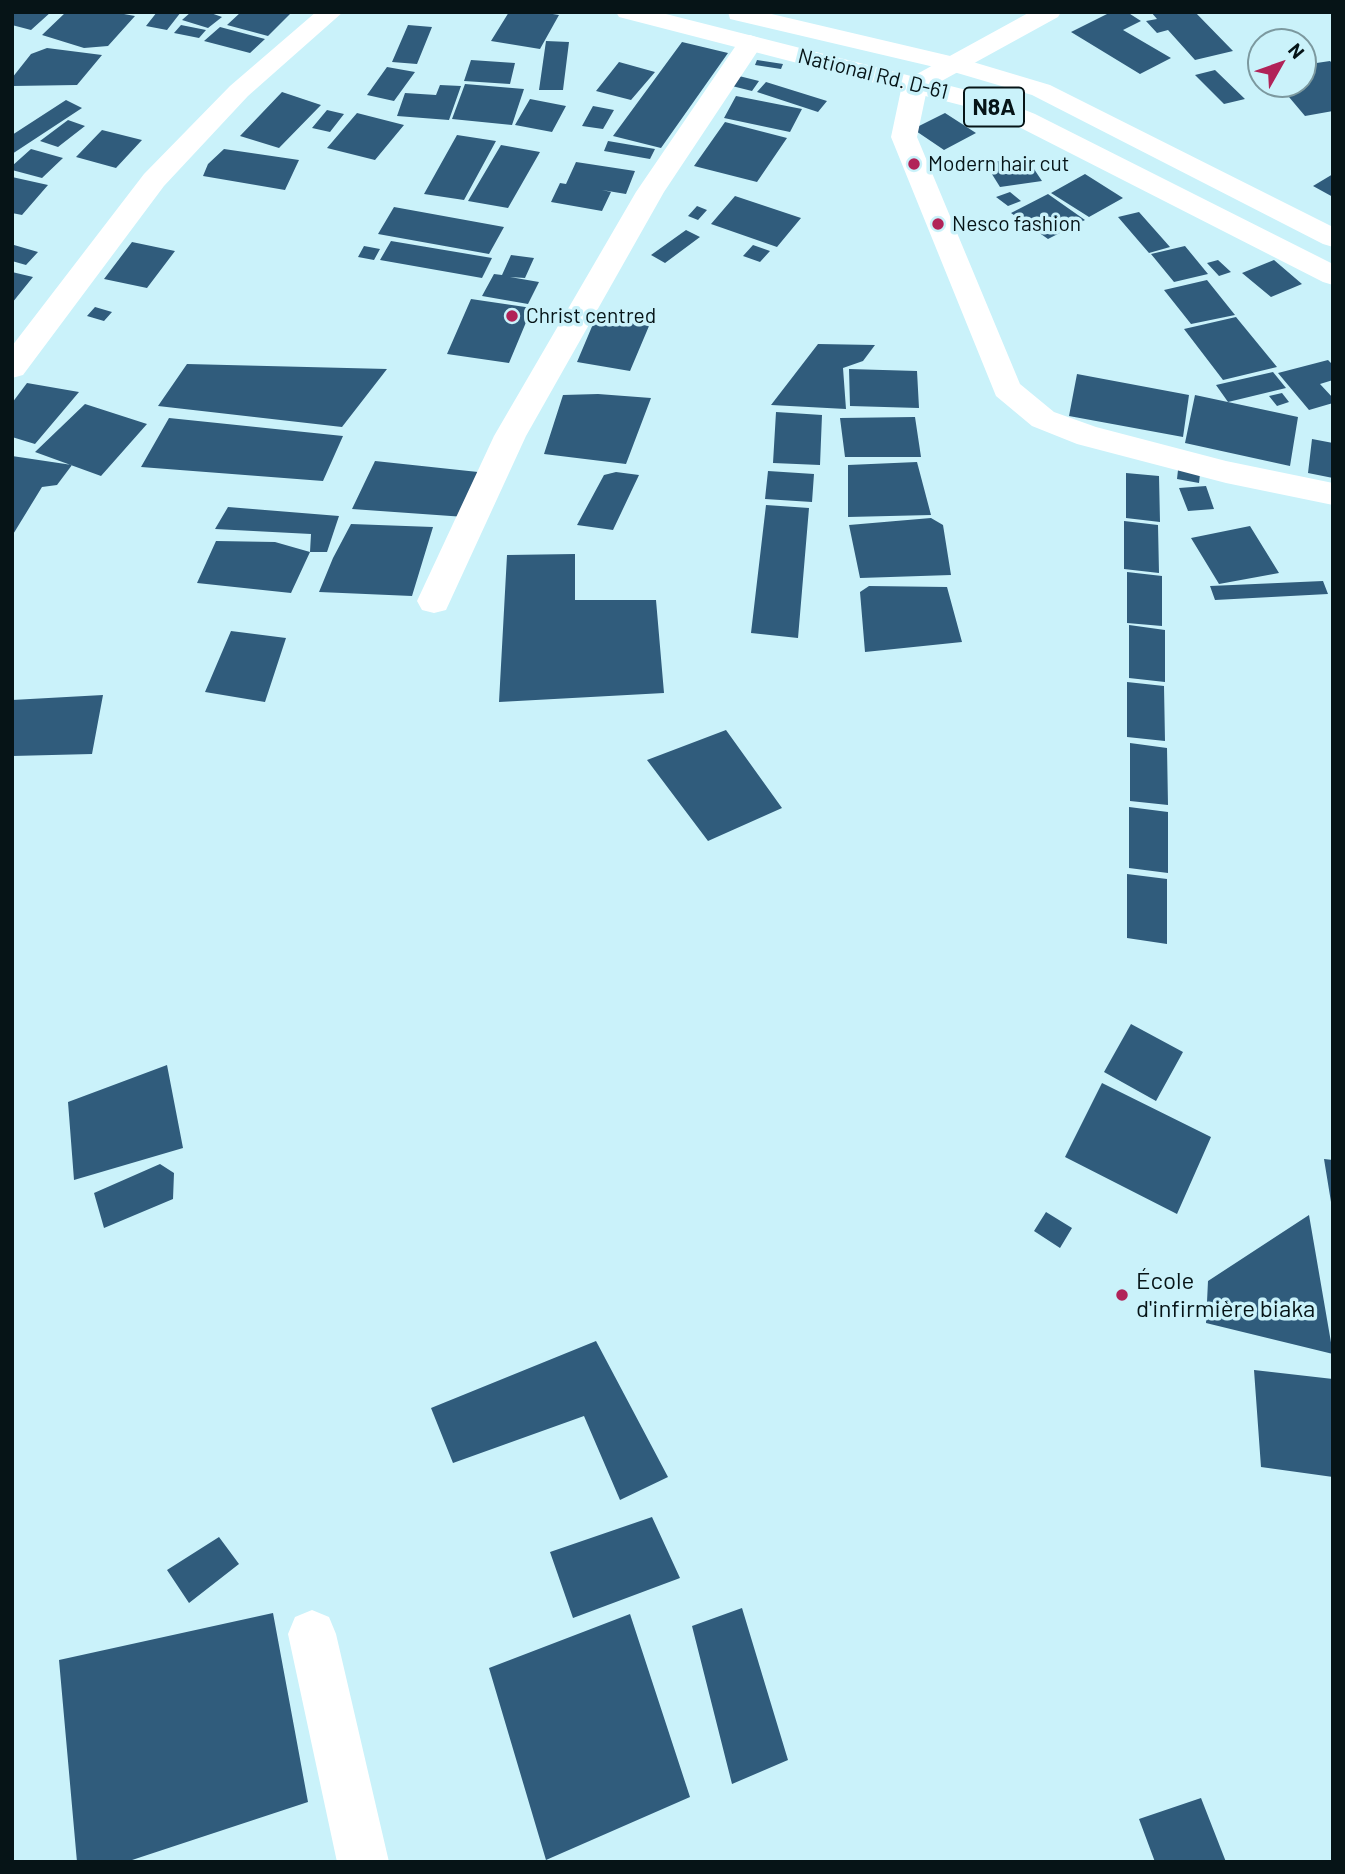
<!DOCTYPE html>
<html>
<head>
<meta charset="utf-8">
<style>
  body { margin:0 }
  #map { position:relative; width:1345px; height:1874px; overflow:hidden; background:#caf2fa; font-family:Barlow,sans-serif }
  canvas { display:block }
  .frame { position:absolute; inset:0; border:14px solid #061417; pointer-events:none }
  .north { position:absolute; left:1247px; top:28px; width:70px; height:70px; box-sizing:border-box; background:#caf2fa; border:2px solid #7c999f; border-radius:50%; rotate:50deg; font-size:19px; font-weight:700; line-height:28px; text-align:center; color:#061417 }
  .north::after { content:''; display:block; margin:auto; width:24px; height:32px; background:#b12358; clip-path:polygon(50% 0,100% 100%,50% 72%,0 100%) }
</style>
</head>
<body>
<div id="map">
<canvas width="1345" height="1874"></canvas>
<div class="frame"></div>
<div class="north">N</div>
</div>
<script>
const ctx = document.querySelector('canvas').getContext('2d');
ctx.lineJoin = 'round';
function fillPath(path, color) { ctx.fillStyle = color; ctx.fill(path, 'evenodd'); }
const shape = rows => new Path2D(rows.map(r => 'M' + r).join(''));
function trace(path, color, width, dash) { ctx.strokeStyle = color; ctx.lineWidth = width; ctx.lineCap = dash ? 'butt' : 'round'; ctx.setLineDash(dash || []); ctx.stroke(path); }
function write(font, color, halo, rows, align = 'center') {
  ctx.font = font + ' Barlow,sans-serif'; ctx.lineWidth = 7; ctx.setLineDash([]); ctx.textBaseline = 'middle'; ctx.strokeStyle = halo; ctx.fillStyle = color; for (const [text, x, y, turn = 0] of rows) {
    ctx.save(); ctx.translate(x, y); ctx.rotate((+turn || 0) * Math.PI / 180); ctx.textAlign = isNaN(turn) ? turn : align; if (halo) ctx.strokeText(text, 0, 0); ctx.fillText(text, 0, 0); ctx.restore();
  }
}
fillPath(shape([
  [12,12,51,12,31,30,12,25],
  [66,12,113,12,135,16,108,46,84,48,42,35],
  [157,12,181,12,167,30,146,26],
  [191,12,208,12,222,17,208,28,182,20],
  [241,12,292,12,268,36,227,25],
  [509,12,540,12,559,15,540,49,491,41],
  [1111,12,1127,12,1141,21,1123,30,1171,58,1140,74,1071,32],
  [1151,12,1195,12,1233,51,1195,60,1168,30,1157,33,1146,21,1157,19],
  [181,25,206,30,199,38,174,33],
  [408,25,432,27,417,64,392,62],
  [220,27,265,39,250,53,204,41],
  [546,41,569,42,563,90,539,90],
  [682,42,728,53,661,148,613,136],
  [47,48,102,55,77,85,12,86,12,78,31,54],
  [471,60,515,63,510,84,464,81],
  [757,60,783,64,781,69,755,65],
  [1330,61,1333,64,1333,111,1305,116,1278,84,1303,84,1303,65],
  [619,62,655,72,631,100,596,91],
  [387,67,415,72,394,101,367,95],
  [1215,70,1245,99,1224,104,1195,75],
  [739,76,759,81,752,91,732,86],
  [766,82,827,101,818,112,757,92],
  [465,84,524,89,512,125,452,119],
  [440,85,461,86,449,120,397,116,405,93,436,95],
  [282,92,321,105,279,148,240,136],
  [736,96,802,109,790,132,724,118],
  [530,99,566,106,552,132,515,125],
  [66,100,82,108,12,154,12,135],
  [593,106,614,110,603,129,582,126],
  [327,110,344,114,330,132,312,128],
  [357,113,404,125,375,160,327,148],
  [945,113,976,133,944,150,913,129],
  [68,120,85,126,58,147,40,141],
  [725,122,787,138,757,182,694,166],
  [102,130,142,140,116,168,76,157],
  [457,135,496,141,464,200,424,194],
  [608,141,655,149,650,159,604,151],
  [501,145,540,152,508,208,468,201],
  [31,149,63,158,42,178,12,170,12,166],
  [224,149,299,160,285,190,203,176,208,164],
  [1026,157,1042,181,1000,187,985,163],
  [576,162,635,171,626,194,602,190,611,192,602,211,551,202,560,183,566,184],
  [1085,174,1123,198,1089,217,1051,193],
  [1333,174,1333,197,1313,186],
  [12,177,48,185,22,215,12,213],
  [1010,192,1021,201,1008,206,996,197],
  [1048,194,1085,220,1048,239,1011,213],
  [735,196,801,218,777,247,711,224],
  [697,206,707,210,698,220,688,216],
  [394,207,504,227,489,254,378,234],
  [1139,212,1170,247,1149,253,1118,217],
  [686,230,700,237,665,263,651,255],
  [391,241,492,258,482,278,380,260],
  [132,242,175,251,147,288,104,279],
  [14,245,38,252,26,265,12,261],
  [753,245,770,251,760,262,743,256],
  [364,246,380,249,374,260,358,257],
  [1185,246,1208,274,1174,282,1151,254],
  [511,255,534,258,525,278,510,277,539,282,528,304,482,296,494,274,502,275],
  [1218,260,1231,272,1219,276,1207,263],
  [1274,260,1302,284,1271,297,1242,273],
  [12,272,33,277,12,303],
  [1207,280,1235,315,1191,324,1164,290],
  [471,299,532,308,509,363,447,354],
  [95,307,112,312,104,321,87,316],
  [596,317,649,326,630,371,577,362],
  [1236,317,1277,367,1223,380,1184,329],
  [818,344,875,345,863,361,843,368,846,409,771,405],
  [1328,360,1333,365,1333,380,1320,384,1333,398,1333,403,1309,410,1278,373],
  [187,364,387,369,342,427,158,406],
  [849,369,917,371,919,408,850,406],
  [1273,372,1286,388,1228,402,1216,385],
  [1077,374,1189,395,1183,437,1069,416],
  [27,383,79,392,35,444,12,437,12,403],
  [1282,393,1289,402,1277,406,1269,396],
  [598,394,651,398,626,464,544,454,563,395],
  [1195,395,1298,417,1290,466,1185,443],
  [85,404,147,424,101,476,35,452],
  [776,412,822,415,820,465,773,463],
  [915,417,921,457,845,457,840,418],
  [169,418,343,436,323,481,141,467],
  [1312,439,1333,443,1333,478,1308,473],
  [12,456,72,465,57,485,42,487,12,536],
  [375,461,478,472,465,517,352,509],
  [917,462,931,515,848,517,848,465],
  [1178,470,1200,474,1199,483,1177,479],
  [768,471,814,474,812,502,765,499],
  [616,472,639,475,613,530,577,525,604,475],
  [1126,473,1159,476,1160,522,1126,518],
  [1206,486,1214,509,1188,511,1179,488],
  [766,505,809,508,798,638,751,633],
  [228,507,339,516,327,552,310,552,311,534,215,529],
  [931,518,943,525,951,575,860,578,849,525],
  [1124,521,1158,525,1159,573,1124,569],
  [351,524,433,527,412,596,319,592,333,558],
  [1250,526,1279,573,1219,584,1191,538],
  [216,541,275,542,310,552,291,593,197,583],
  [575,554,575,600,656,600,664,693,499,702,507,555],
  [1127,572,1162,576,1162,626,1127,623],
  [1323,581,1328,594,1215,600,1210,586],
  [869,586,947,587,962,642,865,652,860,592],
  [1129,625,1165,630,1165,682,1129,678],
  [231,631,286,638,265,702,205,692],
  [1127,682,1164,686,1165,741,1127,737],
  [103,695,92,754,12,756,12,700],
  [726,730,782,808,708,841,647,760],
  [1130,743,1167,748,1168,805,1130,801],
  [1129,807,1168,812,1168,873,1129,868],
  [1127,874,1167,879,1167,944,1127,938],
  [1131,1024,1183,1052,1156,1101,1104,1072],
  [167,1065,183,1148,74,1180,68,1102],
  [1102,1083,1211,1137,1177,1214,1065,1157],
  [1324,1159,1333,1160,1333,1202,1331,1202],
  [160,1164,174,1173,173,1199,104,1228,94,1193],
  [1046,1212,1072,1228,1060,1248,1034,1231],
  [1309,1215,1333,1354,1206,1323,1208,1281],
  [596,1341,668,1477,620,1500,584,1416,453,1463,431,1408],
  [1254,1370,1333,1379,1333,1477,1261,1467],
  [652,1517,680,1578,573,1618,550,1552],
  [219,1537,239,1564,189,1603,167,1570],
  [742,1608,788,1760,732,1784,692,1626],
  [273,1613,308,1802,126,1862,77,1862,59,1660],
  [630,1614,690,1797,546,1860,489,1668],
  [1201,1798,1226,1862,1155,1862,1139,1819]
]), '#305c7c');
fillPath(shape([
  [316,12,343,12,248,96,164,186,23,375,12,378,12,346,144,174,230,86,316,12],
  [1030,12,1061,12,1058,17,927,89,917,137,1020,384,1054,412,1096,427,1226,461,1333,483,1333,505,1226,483,1077,444,1032,426,996,396,891,137,902,85,906,80,1030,12],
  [750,35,759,38,763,43,664,192,526,436,446,610,434,613,422,610,417,601,494,436,636,192,741,38,750,35],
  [312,1610,329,1617,336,1634,389,1862,337,1862,288,1634,295,1617,312,1610]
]), '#fff');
fillPath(shape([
  [616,12,658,12,990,96,1035,114,1333,264,1333,285,1323,282,1017,126,972,108,619,17,616,12],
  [728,12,763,12,963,59,1050,85,1333,227,1333,247,1323,244,1032,95,947,70,730,19,728,12]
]), '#fff');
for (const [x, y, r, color] of [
  [914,164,7,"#b12358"],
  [938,224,7,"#b12358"],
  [512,316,7,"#b12358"],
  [1122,1295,7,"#b12358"]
]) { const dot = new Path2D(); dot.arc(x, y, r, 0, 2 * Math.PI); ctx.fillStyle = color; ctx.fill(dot); trace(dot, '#caf2fa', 2.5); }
write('21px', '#061417', '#caf2fa', [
  ["National Rd. D-61",873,74,14]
]);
write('21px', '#061417', '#caf2fa', [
  ["Modern hair cut",928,164],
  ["Nesco fashion",952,224],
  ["Christ centred",526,316]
], 'left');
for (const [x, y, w] of [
  [994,107,60]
]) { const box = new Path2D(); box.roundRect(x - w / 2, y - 19.5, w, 39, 5); ctx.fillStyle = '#caf2fa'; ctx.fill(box); trace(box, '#061417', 2); }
write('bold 23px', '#061417', null, [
  ["N8A",994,107]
]);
write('24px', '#061417', '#caf2fa', [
  ["École",1136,1281],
  ["d'infirmière biaka",1136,1309]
], 'left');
</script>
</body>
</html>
